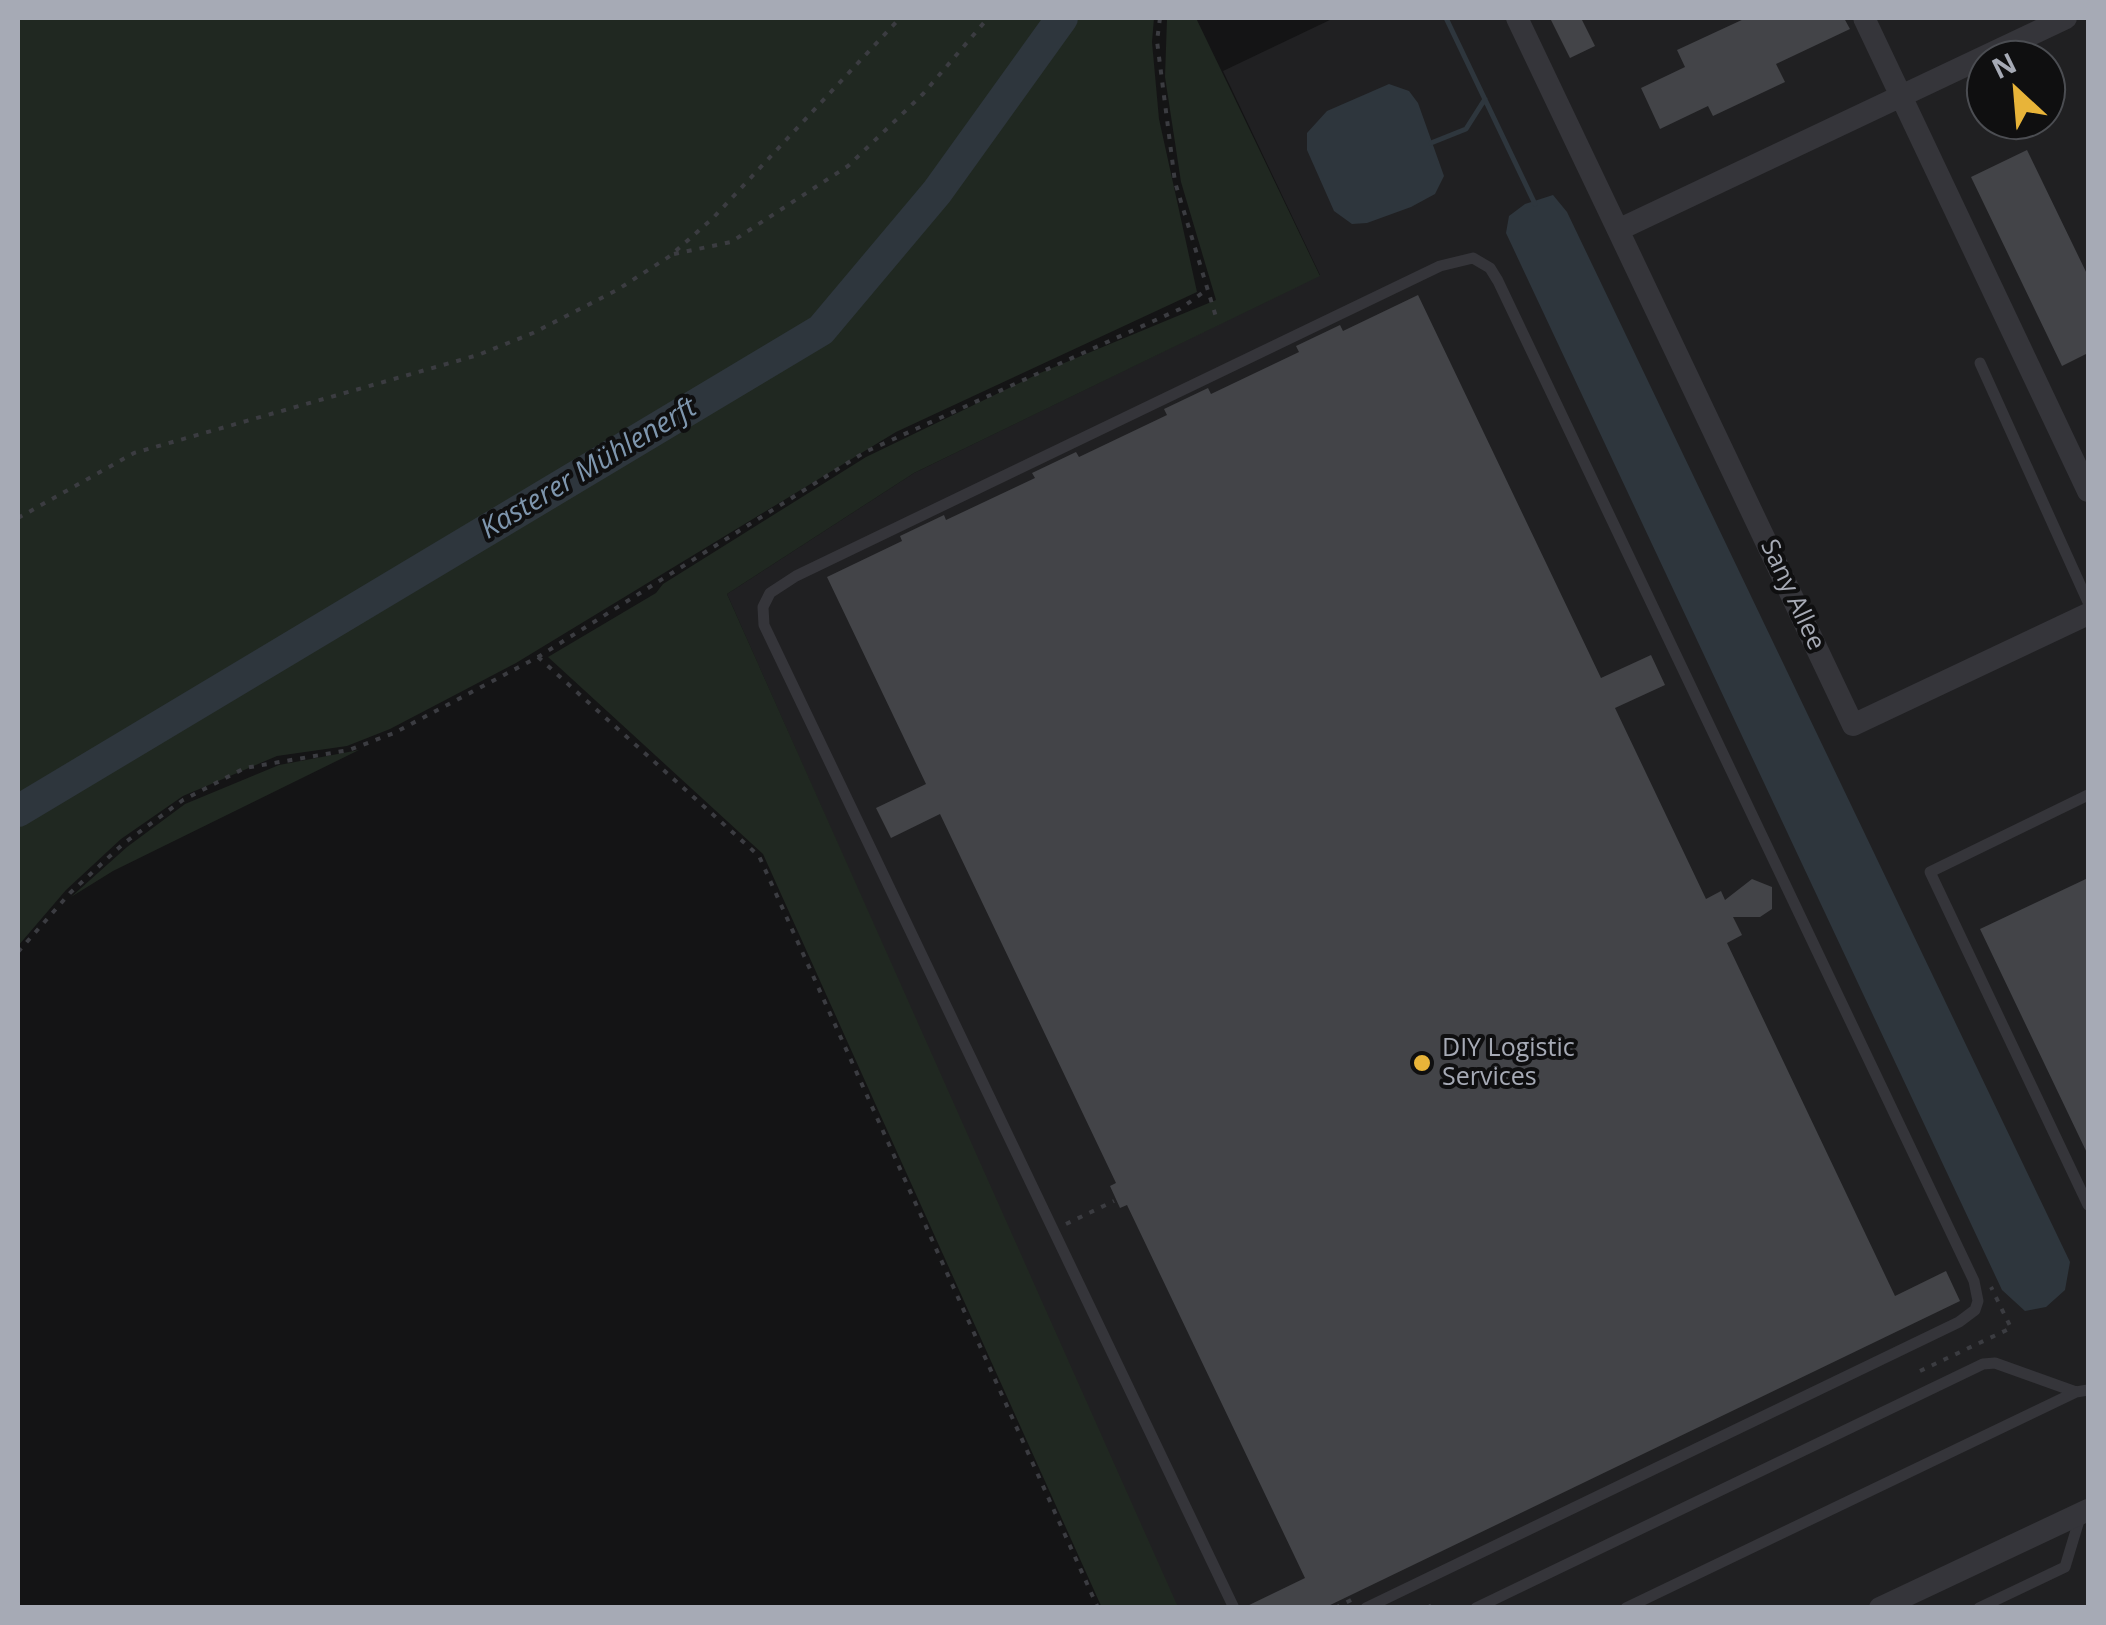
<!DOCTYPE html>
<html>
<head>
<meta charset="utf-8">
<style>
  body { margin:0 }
  #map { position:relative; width:2106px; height:1625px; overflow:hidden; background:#141415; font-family:"Open Sans",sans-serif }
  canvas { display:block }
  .frame { position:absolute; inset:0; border:20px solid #a6aab5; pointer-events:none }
  .north { position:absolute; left:1966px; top:40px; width:100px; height:100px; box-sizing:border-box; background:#0f0f10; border:2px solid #4b4d52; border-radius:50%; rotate:334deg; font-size:28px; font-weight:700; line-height:40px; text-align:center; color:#a6aab5 }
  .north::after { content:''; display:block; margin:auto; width:35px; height:45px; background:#e8b439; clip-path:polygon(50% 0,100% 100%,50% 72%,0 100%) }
</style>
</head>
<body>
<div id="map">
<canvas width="2106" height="1625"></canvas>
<div class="frame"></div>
<div class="north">N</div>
</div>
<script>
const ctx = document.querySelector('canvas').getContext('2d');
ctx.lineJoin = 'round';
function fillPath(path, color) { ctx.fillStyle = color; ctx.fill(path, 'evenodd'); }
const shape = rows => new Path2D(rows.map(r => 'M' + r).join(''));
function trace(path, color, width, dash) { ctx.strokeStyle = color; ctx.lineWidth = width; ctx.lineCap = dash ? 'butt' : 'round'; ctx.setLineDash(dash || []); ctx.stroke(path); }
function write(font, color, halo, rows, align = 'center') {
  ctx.font = font + ' "Open Sans",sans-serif'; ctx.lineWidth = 8; ctx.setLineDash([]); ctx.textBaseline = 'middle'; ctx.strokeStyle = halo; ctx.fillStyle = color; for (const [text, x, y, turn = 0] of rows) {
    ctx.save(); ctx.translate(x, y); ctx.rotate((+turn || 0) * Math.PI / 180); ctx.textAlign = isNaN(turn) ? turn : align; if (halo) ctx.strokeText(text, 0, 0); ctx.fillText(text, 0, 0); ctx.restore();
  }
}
fillPath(shape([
  [1334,18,2088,18,2088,1607,1175,1607,727,594,914,473,1320,275,1223,71],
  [1986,60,2046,60,2046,120,1986,120]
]), '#202022');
fillPath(shape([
  [18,18,1055,18,933,188,818,324,18,808],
  [1075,18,1154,18,1152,42,1159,119,1197,292,896,432,516,663,390,729,347,746,277,756,183,796,121,839,66,890,18,946,18,815,825,332,941,196],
  [1167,18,1196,18,1320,276,914,473,727,594,1178,1607,1102,1608,763,854,548,657,656,593,663,584,866,457,1040,373,1216,300,1181,182,1165,77],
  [359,750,113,871,71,897,127,847,185,804,279,765]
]), '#202821');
fillPath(shape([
  [1389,84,1409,91,1418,103,1444,176,1435,194,1411,207,1367,223,1352,224,1334,211,1307,150,1307,133,1327,111],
  [1553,195,1567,212,2070,1262,2065,1290,2046,1307,2025,1311,2002,1290,1506,233,1509,216,1525,204]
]), '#2e363d');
trace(shape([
  [1446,18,1535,204],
  [1431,143,1466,129,1485,99]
]), '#2e363d', 5);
trace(shape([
  [18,811,821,330,937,192,1062,18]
]), '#2e363d', 32);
fillPath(shape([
  [1550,18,1581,18,1595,46,1570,58],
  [1746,18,1844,18,1850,29,1776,64,1785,82,1713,116,1708,106,1660,129,1641,88,1685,67,1677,50],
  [2027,150,2088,276,2088,353,2062,366,1971,177],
  [1418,295,1601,678,1651,655,1665,685,1615,708,1706,899,1721,891,1725,900,1752,879,1772,887,1772,909,1760,917,1733,917,1742,935,1727,943,1895,1296,1946,1271,1960,1301,1324,1608,1243,1608,1305,1578,1127,1205,1120,1208,1110,1186,1116,1183,940,814,891,838,876,808,926,784,827,577,902,541,900,536,944,515,946,520,1035,478,1032,473,1076,452,1079,457,1167,415,1164,409,1208,388,1211,394,1299,352,1296,346,1340,325,1343,331],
  [2088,878,2088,1155,1980,929]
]), '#434448');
trace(shape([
  [1160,18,1157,41,1175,182,1216,317],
  [674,254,731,242,848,166,923,94,988,18],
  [18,518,134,453,478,355,533,333,617,290,670,256,713,218,900,18],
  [538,657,759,856,1098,1608],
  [18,952,70,893,123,844,183,800,245,768,349,750,394,733,538,657,865,452,1180,309,1205,291],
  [1066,1224,1114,1201],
  [1920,1371,2011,1328,1991,1287],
  [1335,1608,1353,1599],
  [1427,1608,1432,1605]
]), '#3b3c41', 4, [5, 8]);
trace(shape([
  [1980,363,2088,602],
  [2088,795,1930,872,2088,1205],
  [1234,1608,764,625,763,607,770,593,796,576,1440,266,1473,258,1490,268,1498,281,1974,1281,1978,1301,1975,1310,1959,1322,1366,1608],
  [1476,1608,1983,1364,1995,1363,2076,1392],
  [1626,1608,2076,1392,2088,1390],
  [1979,1608,2065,1567,2081,1514]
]), '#35353a', 11);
trace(shape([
  [1517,18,1618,230,2066,18],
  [1864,18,2088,491],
  [1618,230,1853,725,2088,614],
  [1880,1608,2088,1510]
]), '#35353a', 22);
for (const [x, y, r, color] of [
  [1422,1063,10,"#e8b439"]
]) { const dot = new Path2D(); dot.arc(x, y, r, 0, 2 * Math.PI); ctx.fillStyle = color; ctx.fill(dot); trace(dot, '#0f0f10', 4); }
write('25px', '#a6aab5', '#0f0f10', [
  ["Sany Allee",1792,595,65]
]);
write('25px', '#a6aab5', '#0f0f10', [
  ["DIY Logistic",1442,1049],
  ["Services",1442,1078]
], 'left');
write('italic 28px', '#7e96ae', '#0f0f10', [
  ["Kasterer Mühlenerft",589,469,-31]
]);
</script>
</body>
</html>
